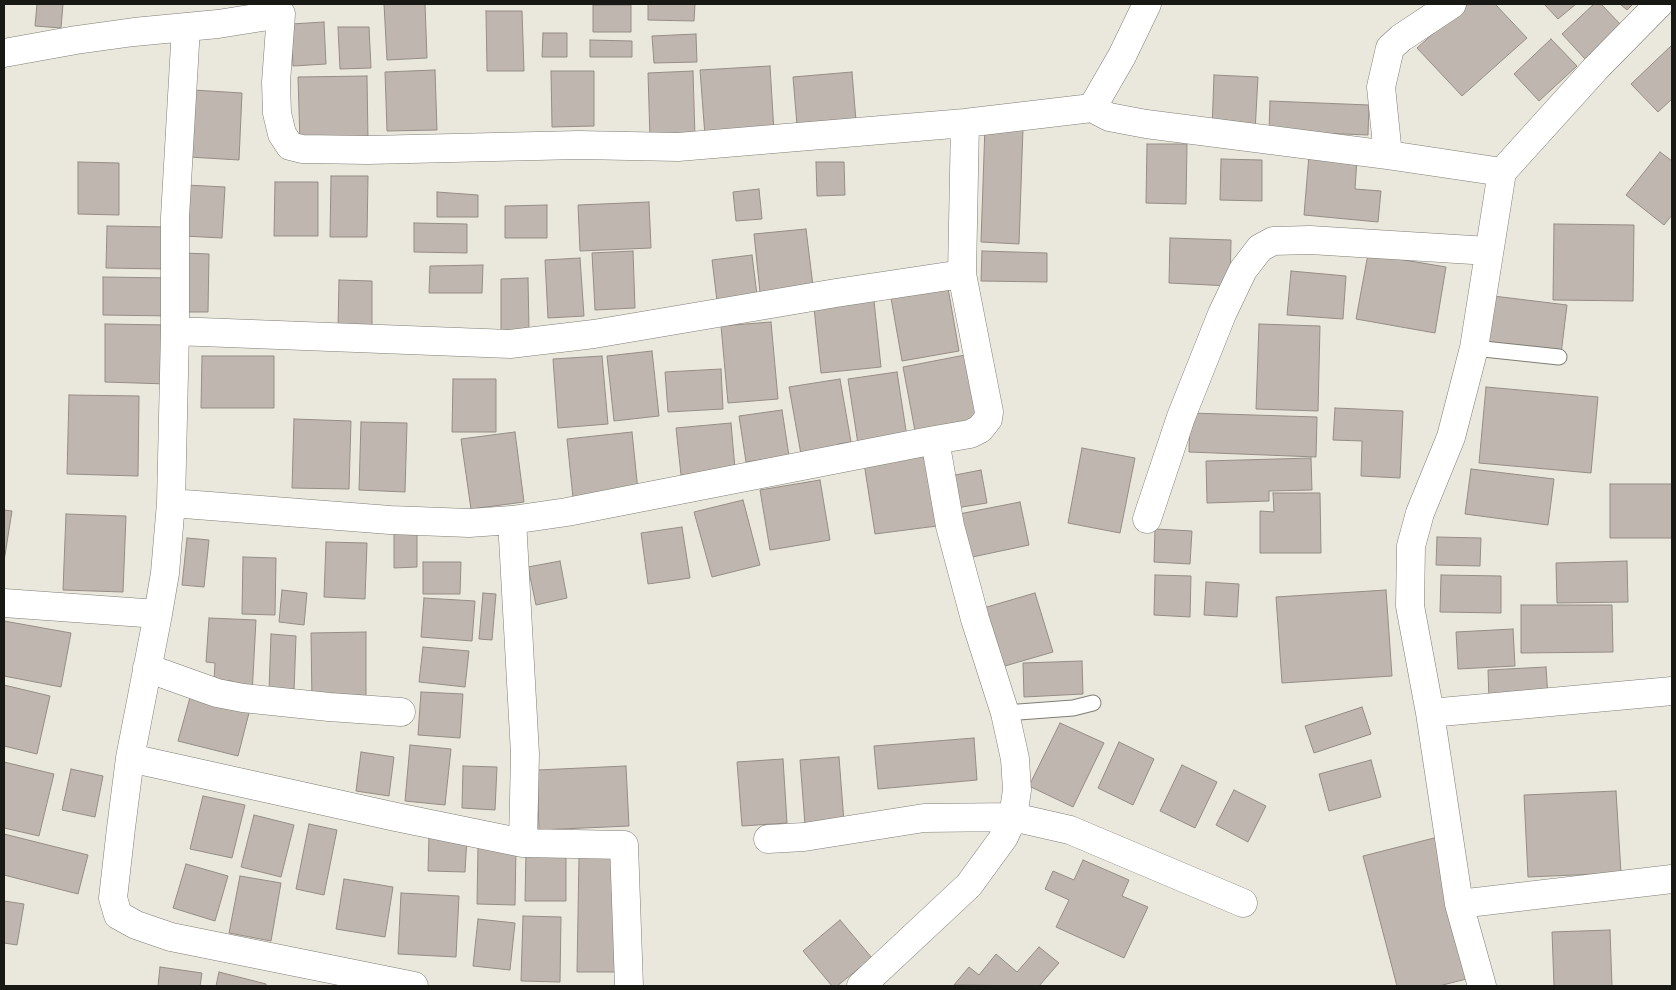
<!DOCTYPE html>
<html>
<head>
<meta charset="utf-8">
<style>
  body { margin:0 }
  #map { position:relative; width:1676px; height:990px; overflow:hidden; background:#eae8dd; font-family:Bitter,serif }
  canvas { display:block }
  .frame { position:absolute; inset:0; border:5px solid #181814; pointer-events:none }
</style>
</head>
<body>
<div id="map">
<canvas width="1676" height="990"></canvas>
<div class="frame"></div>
</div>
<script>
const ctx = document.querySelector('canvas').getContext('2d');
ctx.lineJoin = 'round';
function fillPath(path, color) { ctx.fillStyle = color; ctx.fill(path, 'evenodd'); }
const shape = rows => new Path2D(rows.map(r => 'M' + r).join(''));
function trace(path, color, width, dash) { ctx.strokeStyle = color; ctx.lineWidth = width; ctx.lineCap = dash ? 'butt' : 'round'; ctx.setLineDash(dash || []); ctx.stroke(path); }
const building = shape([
  [37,4,63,4,61,28,35,26,37,4],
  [384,4,425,4,427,58,387,60,384,4],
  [648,4,695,4,694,21,648,20,648,4],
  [1466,4,1495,4,1527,38,1462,96,1417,48,1466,4],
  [1544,4,1576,4,1558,19,1544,4],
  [1594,4,1601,4,1621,25,1585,59,1562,34,1594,4],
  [1620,4,1633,4,1627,10,1620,4],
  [593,5,631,5,631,32,593,32,593,5],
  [486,11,522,11,524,71,487,71,486,11],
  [324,22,326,64,293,66,291,24,324,22],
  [338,27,369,27,371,68,340,69,338,27],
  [543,33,567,33,567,57,542,57,543,33],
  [696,34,697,62,654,63,652,36,696,34],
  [1551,39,1577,66,1539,101,1514,74,1551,39],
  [590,40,632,41,632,57,590,57,590,40],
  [1672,45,1672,99,1658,112,1631,84,1672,45],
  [770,66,774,132,705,136,700,70,770,66],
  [435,70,437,130,387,131,385,72,435,70],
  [551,71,594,71,594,126,552,127,551,71],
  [693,71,695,138,650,139,648,73,693,71],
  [852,72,856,121,797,125,793,77,852,72],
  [1214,75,1258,77,1255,132,1212,130,1214,75],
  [367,76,368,140,300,142,298,77,367,76],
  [193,90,242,93,239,160,189,157,193,90],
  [1270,101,1369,105,1368,135,1269,131,1270,101],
  [985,126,1023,128,1019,244,981,242,985,126],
  [1147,144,1187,144,1186,204,1146,203,1147,144],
  [1660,152,1672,161,1672,215,1664,225,1626,195,1660,152],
  [1309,155,1357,159,1355,189,1381,191,1378,222,1304,215,1309,155],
  [1221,159,1262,160,1262,201,1220,200,1221,159],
  [78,162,119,163,119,215,78,214,78,162],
  [816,162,844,162,845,195,817,196,816,162],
  [331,176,368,176,367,237,330,237,331,176],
  [275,182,318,182,318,236,274,236,275,182],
  [186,185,225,187,222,238,184,236,186,185],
  [759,189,762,219,736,221,733,192,759,189],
  [437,192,478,195,478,217,437,217,437,192],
  [649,202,651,248,580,251,578,205,649,202],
  [547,205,547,238,505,238,505,206,547,205],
  [414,223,467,224,467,253,414,252,414,223],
  [1554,224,1634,225,1633,301,1553,300,1554,224],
  [107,226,170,227,169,269,106,268,107,226],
  [806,229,813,286,760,292,754,234,806,229],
  [1170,238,1231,240,1230,286,1169,283,1170,238],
  [633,251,635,308,595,310,592,253,633,251],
  [982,251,1047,253,1047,282,981,281,982,251],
  [183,253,209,254,208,312,182,312,183,253],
  [1368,254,1446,267,1435,333,1356,319,1368,254],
  [752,255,757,295,717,301,712,260,752,255],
  [580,258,584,316,548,318,545,260,580,258],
  [483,265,482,293,429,293,430,266,483,265],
  [1291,271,1346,276,1343,319,1287,315,1291,271],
  [103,277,172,278,172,316,103,315,103,277],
  [528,278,529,330,501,330,501,279,528,278],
  [339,280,372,281,372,329,338,328,339,280],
  [948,288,959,351,902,361,891,298,948,288],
  [1485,295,1567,305,1561,354,1479,343,1485,295],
  [874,301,881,367,821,373,814,308,874,301],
  [771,322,778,399,728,403,721,326,771,322],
  [105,324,168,325,167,384,105,382,105,324],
  [1259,324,1320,326,1318,411,1256,409,1259,324],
  [652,351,659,416,614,421,607,356,652,351],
  [965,355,978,419,915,431,903,367,965,355],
  [202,356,274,356,274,408,201,408,202,356],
  [602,356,608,424,558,428,553,359,602,356],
  [721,369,723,409,668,412,665,372,721,369],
  [897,372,907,437,858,444,848,379,897,372],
  [453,379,496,379,496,432,452,432,453,379],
  [840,379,851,442,838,444,840,454,802,460,789,387,840,379],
  [1486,387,1598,397,1591,473,1479,463,1486,387],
  [69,395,139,396,138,476,67,474,69,395],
  [1335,408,1403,411,1400,478,1361,476,1362,441,1333,440,1335,408],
  [782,410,789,456,746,462,739,416,782,410],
  [1190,413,1317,417,1316,457,1189,452,1190,413],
  [294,419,351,421,349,489,292,488,294,419],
  [361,422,407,423,405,492,359,490,361,422],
  [731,423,735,469,681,475,676,428,731,423],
  [515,432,524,502,471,509,461,439,515,432],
  [632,432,638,491,573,498,567,439,632,432],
  [1082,448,1135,458,1120,533,1068,523,1082,448],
  [927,454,937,526,875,534,864,463,927,454],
  [1311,458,1312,490,1269,491,1269,501,1207,503,1206,461,1311,458],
  [1471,469,1554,479,1548,525,1465,514,1471,469],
  [981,470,987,503,956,508,950,476,981,470],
  [820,480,830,540,770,550,760,490,820,480],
  [1610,484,1672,484,1672,538,1610,538,1610,484],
  [1273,493,1320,493,1321,553,1260,553,1260,511,1274,512,1273,493],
  [743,500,760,565,712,577,694,512,743,500],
  [1020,502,1029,545,963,559,954,515,1020,502],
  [4,510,12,511,4,561,4,510],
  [66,514,126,516,123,592,63,590,66,514],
  [682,527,690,578,648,584,641,533,682,527],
  [1155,529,1192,531,1190,564,1154,562,1155,529],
  [394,534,417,534,417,567,394,568,394,534],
  [1437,537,1481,538,1480,566,1436,565,1437,537],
  [187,538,209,540,204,587,182,585,187,538],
  [326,542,367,543,365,599,324,597,326,542],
  [243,557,276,558,275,615,242,614,243,557],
  [560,561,567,598,536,605,528,567,560,561],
  [1627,561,1628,602,1557,603,1556,563,1627,561],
  [423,562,461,562,460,594,423,594,423,562],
  [1155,575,1191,576,1190,617,1154,615,1155,575],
  [1441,575,1501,576,1501,613,1440,612,1441,575],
  [1206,582,1239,584,1237,617,1204,615,1206,582],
  [282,590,307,593,304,625,279,622,282,590],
  [1386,590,1392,676,1282,683,1276,597,1386,590],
  [483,593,496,594,492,640,479,639,483,593],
  [1035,593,1053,652,998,668,980,609,1035,593],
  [424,598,475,601,472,641,421,637,424,598],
  [1521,605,1612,605,1613,652,1521,653,1521,605],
  [209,618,256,620,252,695,231,694,232,681,214,680,215,663,206,662,209,618],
  [4,621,71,633,61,687,4,676,4,621],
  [1513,629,1515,666,1458,669,1456,632,1513,629],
  [366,632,366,702,312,703,311,633,366,632],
  [271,634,296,636,294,692,269,691,271,634],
  [423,647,469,651,465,687,419,682,423,647],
  [1082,661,1083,694,1024,697,1023,663,1082,661],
  [1546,667,1548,697,1489,700,1488,670,1546,667],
  [4,685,50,696,37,754,4,746,4,685],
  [421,692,463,694,460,738,418,735,421,692],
  [191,694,250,709,238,756,178,741,191,694],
  [1362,707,1371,734,1314,753,1305,726,1362,707],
  [1060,723,1104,743,1073,807,1029,786,1060,723],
  [974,738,977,780,878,789,874,746,974,738],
  [1119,742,1154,759,1133,805,1098,788,1119,742],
  [410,745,451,749,445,805,405,801,410,745],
  [361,752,394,757,389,796,356,791,361,752],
  [839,757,844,822,805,825,800,760,839,757],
  [783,759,787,823,742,826,737,762,783,759],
  [1371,760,1381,797,1329,811,1319,774,1371,760],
  [4,762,54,774,39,836,4,828,4,762],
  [1182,765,1217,782,1195,828,1160,811,1182,765],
  [463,766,497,767,495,810,462,808,463,766],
  [626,766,629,826,539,830,537,770,626,766],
  [71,769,103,776,95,817,62,810,71,769],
  [1234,790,1266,806,1248,842,1216,825,1234,790],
  [1616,791,1621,873,1528,877,1524,795,1616,791],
  [203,796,245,805,232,858,190,849,203,796],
  [254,815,294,825,281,877,241,867,254,815],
  [309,824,337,830,324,895,296,889,309,824],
  [4,834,88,855,78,894,4,875,4,834],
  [429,835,467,836,465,872,428,871,429,835],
  [1438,837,1474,977,1439,986,1397,986,1363,856,1438,837],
  [478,846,516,847,515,905,477,904,478,846],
  [526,851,566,851,566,901,525,901,526,851],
  [579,857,624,857,622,972,577,972,579,857],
  [1083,860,1129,880,1122,896,1148,907,1124,958,1056,927,1069,900,1045,889,1053,871,1074,880,1083,860],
  [186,864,228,876,215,921,173,908,186,864],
  [240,876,281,883,271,941,229,933,240,876],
  [344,879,393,887,385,937,336,929,344,879],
  [401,893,459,896,456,957,398,954,401,893],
  [4,901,24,904,17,945,4,943,4,901],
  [523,916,561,917,560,982,521,981,523,916],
  [478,919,515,923,510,970,473,966,478,919],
  [840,920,872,958,837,986,832,986,803,951,840,920],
  [1610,930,1612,986,1554,986,1552,932,1610,930],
  [1039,947,1059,963,1039,986,954,985,969,967,979,975,996,954,1017,972,1039,947],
  [160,967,202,973,200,986,158,986,160,967],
  [219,972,266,984,266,986,216,986,219,972]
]);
fillPath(building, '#bfb7af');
trace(building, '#958d85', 1);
const lane = shape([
  [1474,348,1559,357],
  [1005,713,1073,708,1093,703]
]);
const street = shape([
  [186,27,175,217,175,331,171,503,390,520,469,523,512,520,567,512,935,440],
  [4,53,76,40,134,32,218,24,281,14,276,82,277,113,282,134,290,146,302,149,368,150,579,145,678,147,965,123,1092,108,1109,117,1146,124,1388,155,1502,172],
  [1092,108,1122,56,1147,4],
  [1388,155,1381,87,1390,48,1401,38,1452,4],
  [175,331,510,344,594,334,836,293,962,274],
  [1147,519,1181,417,1222,314,1243,270,1260,248,1273,241,1310,240,1489,251],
  [512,520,525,754,523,843],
  [4,603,158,614,165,573,171,503],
  [158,614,130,758,121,828,113,898,118,915,136,925,171,937,414,986],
  [147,668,217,693,243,698,329,707,401,712],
  [1430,713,1672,691],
  [130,758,396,817,523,843,624,845,629,986],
  [768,839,804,837,924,818,1013,817,1070,830,1243,903],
  [1459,904,1672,879],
  [861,986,969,885,1004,837,1013,817,1017,790,1015,759,1005,713,975,619,950,526,935,440,970,434,980,429,988,419,989,412,962,274,965,123],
  [1482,986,1459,904,1430,713,1410,606,1411,546,1420,513,1451,437,1474,348,1502,172,1596,68,1659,4]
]);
trace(lane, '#7f7d74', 17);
trace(street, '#7f7d74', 29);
trace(lane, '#fff', 15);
trace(street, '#fff', 28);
</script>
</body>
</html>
